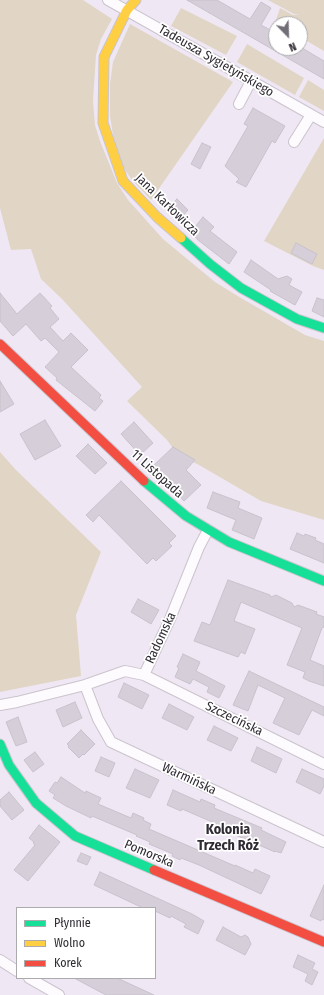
<!DOCTYPE html>
<html>
<head>
<meta charset="utf-8">
<style>
  body { margin:0 }
  #map { position:relative; width:324px; height:995px; overflow:hidden; background:#efe7f4; font-family:"Fira Sans Condensed",sans-serif }
  canvas { display:block }
  .legend { position:absolute; left:16px; top:907px; width:140px; height:72px; box-sizing:border-box; background:#fff; border:1px solid #acaaad; margin:0; padding:5px 7px; list-style:none; font-size:12px; color:#302b33 }
  .legend li { display:flex; align-items:center; gap:8px; height:20px }
  .legend b { width:20px; border:1px solid #acaaad }
  .north { position:absolute; left:268px; top:16px; width:40px; height:40px; box-sizing:border-box; background:#fff; border:1px solid #acaaad; border-radius:50%; rotate:157deg; font-size:11px; font-weight:700; line-height:16px; text-align:center; color:#302b33 }
  .north::after { content:''; display:block; margin:auto; width:14px; height:18px; background:#736d77; clip-path:polygon(50% 0,100% 100%,50% 72%,0 100%) }
</style>
</head>
<body>
<div id="map">
<canvas width="324" height="995"></canvas>
<ul class="legend">
<li><b style="height:5px;background:#16e098"></b>Płynnie</li>
<li><b style="height:5px;background:#ffcf43"></b>Wolno</li>
<li><b style="height:5px;background:#f24e42"></b>Korek</li>
</ul>
<div class="north">N</div>
</div>
<script>
const ctx = document.querySelector('canvas').getContext('2d');
ctx.lineJoin = 'round';
function fillPath(path, color) { ctx.fillStyle = color; ctx.fill(path, 'evenodd'); }
const shape = rows => new Path2D(rows.map(r => 'M' + r).join(''));
function trace(path, color, width, dash) { ctx.strokeStyle = color; ctx.lineWidth = width; ctx.lineCap = dash ? 'butt' : 'round'; ctx.setLineDash(dash || []); ctx.stroke(path); }
function write(font, color, halo, rows, align = 'center') {
  ctx.font = font + ' "Fira Sans Condensed",sans-serif'; ctx.lineWidth = 3.5; ctx.setLineDash([]); ctx.textBaseline = 'middle'; ctx.strokeStyle = halo; ctx.fillStyle = color; for (const [text, x, y, turn = 0] of rows) {
    ctx.save(); ctx.translate(x, y); ctx.rotate((+turn || 0) * Math.PI / 180); ctx.textAlign = isNaN(turn) ? turn : align; if (halo) ctx.strokeText(text, 0, 0); ctx.fillText(text, 0, 0); ctx.restore();
  }
}
fillPath(shape([
  [0,0,83,0,112,19,101,39,96,55,93,101,95,125,100,141,117,183,128,200,163,239,215,282,241,298,305,335,324,341,324,520,261,501,199,465,177,454,167,440,127,401,142,387,62,299,41,279,31,249,11,250,0,208],
  [268,0,324,0,324,51,300,37,300,24,278,24,275,23,280,8,293,15,299,15,294,14],
  [181,8,237,36,226,55,171,26],
  [130,24,233,82,151,200,132,180,123,167,114,141,110,116,110,84,113,62],
  [247,44,304,78,295,95,237,62],
  [308,80,324,90,324,111,299,97],
  [324,138,324,270,313,266,264,241],
  [0,452,16,470,101,552,76,615,81,676,0,692]
]), '#e1d6c5');
const building = shape([
  [187,0,217,0,250,19,261,2,271,8,261,25,276,33,276,48,302,48,324,61,324,79,187,0],
  [253,108,285,126,275,143,272,141,246,187,236,182,239,179,225,166,248,126,244,124,253,108],
  [202,143,211,147,200,169,191,164,202,143],
  [177,199,188,210,179,220,167,209,177,199],
  [203,217,214,227,210,231,237,252,229,264,198,240,191,232,203,217],
  [296,243,317,254,312,264,291,253,296,243],
  [251,260,278,279,287,276,292,279,289,285,302,292,295,305,270,291,271,290,244,272,251,260],
  [0,293,17,314,40,293,52,306,50,308,59,319,50,327,63,341,71,333,88,350,71,367,101,395,99,398,103,401,95,411,56,380,57,378,45,367,59,352,45,338,41,341,26,324,13,336,0,321,0,293],
  [317,298,324,300,324,317,312,311,317,298],
  [0,381,14,404,0,412,0,381],
  [45,420,61,446,35,460,20,434,45,420],
  [134,422,153,443,140,455,121,434,134,422],
  [88,444,107,463,95,474,76,456,88,444],
  [173,447,195,460,186,470,201,485,184,501,162,479,159,482,154,478,158,474,152,467,173,447],
  [121,481,176,536,169,543,172,546,156,561,153,558,147,564,99,515,93,522,86,515,121,481],
  [213,492,240,502,238,508,262,518,254,539,232,530,236,520,207,508,213,492],
  [297,533,304,536,305,534,316,538,315,540,324,544,324,563,290,549,297,533],
  [228,580,270,595,271,597,276,595,292,603,294,607,298,605,317,612,316,614,324,617,324,627,322,628,310,660,324,666,324,686,309,681,303,678,305,672,287,665,302,628,241,602,234,621,255,629,245,654,241,652,238,657,194,641,202,622,210,625,228,580],
  [138,599,159,610,151,624,131,612,138,599],
  [183,654,200,662,196,671,225,686,219,698,207,692,209,687,193,679,190,684,175,677,179,668,177,667,183,654],
  [249,671,324,707,324,716,312,710,299,735,273,723,285,698,258,685,248,711,233,705,249,671],
  [124,683,149,695,142,709,118,697,124,683],
  [75,702,82,718,63,727,56,710,75,702],
  [169,704,194,717,187,730,162,718,169,704],
  [18,717,27,742,16,746,6,722,18,717],
  [214,726,238,738,231,751,207,740,214,726],
  [81,730,95,744,84,755,83,754,79,758,68,747,69,746,67,744,81,730],
  [257,747,282,759,276,773,251,761,257,747],
  [35,752,44,764,33,772,24,760,35,752],
  [101,757,115,763,109,777,95,771,101,757],
  [135,769,159,780,150,798,126,788,135,769],
  [302,769,324,779,324,786,320,794,296,782,302,769],
  [61,777,85,793,86,791,101,798,98,804,131,818,133,813,144,818,143,820,151,824,149,829,235,866,235,865,253,873,255,869,270,876,261,894,199,865,181,858,180,860,172,856,173,854,149,844,150,842,136,836,137,835,92,816,91,818,66,806,53,798,55,795,49,791,55,782,57,783,61,777],
  [173,790,200,802,201,799,215,805,214,808,262,828,261,830,286,842,281,853,275,851,275,852,231,833,230,834,215,828,217,824,182,809,181,811,167,805,173,790],
  [9,792,24,810,12,820,0,806,0,800,9,792],
  [39,825,60,842,28,881,14,870,35,845,33,843,34,842,29,838,39,825],
  [81,853,91,857,87,865,77,861,81,853],
  [100,872,192,914,204,921,198,934,184,927,186,924,171,916,170,918,155,911,155,908,143,908,94,885,100,872],
  [324,885,324,920,322,919,321,921,310,916,324,885],
  [223,927,241,937,245,935,248,937,251,944,245,955,216,940,223,927],
  [298,955,315,963,312,969,318,972,312,985,305,981,308,974,293,967,298,955],
  [74,978,117,978,154,995,106,995,74,978]
]);
fillPath(building, '#d6cfda');
trace(building, '#c8c2cc', 1);
const street = shape([
  [108,0,324,122],
  [239,104,251,81],
  [294,142,311,115],
  [144,675,324,764],
  [85,685,98,719,111,742,324,842],
  [0,705,17,702,85,685,125,671,144,675,170,619,199,547,208,530],
  [0,960,17,971],
  [29,978,59,995]
]);
const fast = shape([
  [181,238,210,264,241,288,297,319,324,328],
  [144,481,186,516,229,542,324,581],
  [0,744,9,765,36,803,75,836,154,870]
]);
const slow = shape([
  [136,0,127,10,104,57,103,123,123,181,157,217,181,238]
]);
const jam = shape([
  [0,344,144,481],
  [154,870,324,942]
]);
trace(street, '#cac4ce', 12);
trace(fast, '#cac4ce', 11);
trace(slow, '#cac4ce', 11);
trace(jam, '#cac4ce', 11);
trace(street, '#fdfbfd', 10);
trace(fast, '#16e098', 9);
trace(slow, '#ffcf43', 9);
trace(jam, '#f24e42', 9);
write('13px', '#302b33', '#fff', [
  ["Tadeusza Sygietyńskiego",216,61,30],
  ["Jana Karłowicza",167,205,44],
  ["11 Listopada",157,474,42],
  ["Radomska",161,638,-65],
  ["Szczecińska",234,719,26],
  ["Warmińska",189,779,25],
  ["Pomorska",149,854,23]
]);
write('bold 14px', '#302b33', '#fff', [
  ["Kolonia",228,830],
  ["Trzech Róż",228,846]
]);
</script>
</body>
</html>
